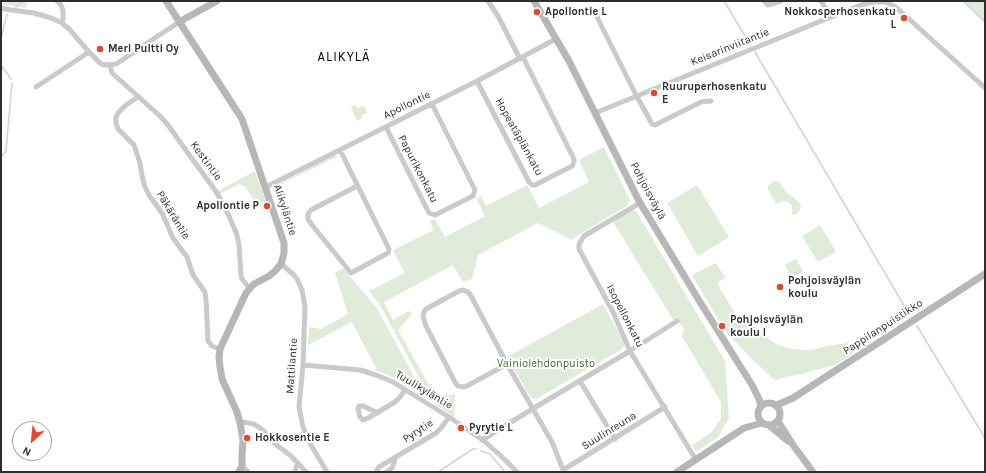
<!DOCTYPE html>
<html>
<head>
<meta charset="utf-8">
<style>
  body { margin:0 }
  #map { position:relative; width:986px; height:473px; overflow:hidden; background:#fff; font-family:Karla,sans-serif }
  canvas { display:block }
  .frame { position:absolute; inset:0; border:2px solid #2d2d2d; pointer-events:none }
  .north { position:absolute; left:12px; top:421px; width:40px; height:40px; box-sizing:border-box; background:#fff; border:1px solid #ababab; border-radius:50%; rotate:207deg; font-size:11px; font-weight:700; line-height:16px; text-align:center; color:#2d2d2d }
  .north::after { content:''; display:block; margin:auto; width:14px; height:18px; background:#e44730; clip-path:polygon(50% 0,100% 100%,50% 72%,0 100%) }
</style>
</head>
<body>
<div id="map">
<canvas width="986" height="473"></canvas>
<div class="frame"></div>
<div class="north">N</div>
</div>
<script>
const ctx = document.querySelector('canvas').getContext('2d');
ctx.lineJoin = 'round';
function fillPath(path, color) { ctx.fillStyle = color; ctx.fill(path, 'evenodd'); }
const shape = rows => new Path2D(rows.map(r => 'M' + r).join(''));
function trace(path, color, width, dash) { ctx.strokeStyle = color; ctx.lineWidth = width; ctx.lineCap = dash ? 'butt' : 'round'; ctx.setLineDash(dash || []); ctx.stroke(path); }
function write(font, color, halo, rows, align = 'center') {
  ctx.font = font + ' Karla,sans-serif'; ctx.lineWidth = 4; ctx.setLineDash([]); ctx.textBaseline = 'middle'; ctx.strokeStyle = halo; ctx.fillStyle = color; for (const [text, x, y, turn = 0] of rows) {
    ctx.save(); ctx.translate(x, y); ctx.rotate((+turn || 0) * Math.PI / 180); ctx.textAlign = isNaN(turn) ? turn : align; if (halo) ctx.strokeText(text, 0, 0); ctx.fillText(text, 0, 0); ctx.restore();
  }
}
fillPath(shape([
  [1,1,28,1,25,8,1,4],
  [963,1,985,1,985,22],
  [355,105,357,108,364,106,367,113,361,116,363,118,357,121,351,107],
  [604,147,630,200,627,206,570,240,568,238,538,223,478,255,472,279,463,282,453,265,384,302,393,320,409,311,412,314,398,330,436,398,455,394,454,417,435,404,422,383,380,305,369,291,405,273,393,250,434,230,430,221,435,219,445,237,485,216,476,198,481,196,486,206,527,185,539,208,589,182,579,160],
  [334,155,338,156,282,184,276,190,275,188,280,184],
  [255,171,266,202,256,203,245,187,239,184,220,194,218,191],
  [775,181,779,182,781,185,787,193,799,202,801,207,800,210,797,214,795,215,792,214,792,206,788,202,782,201,776,204,768,190,768,187,770,184],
  [697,185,729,237,698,256,667,203],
  [631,210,636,211,725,361,729,418,718,437,698,451,695,450,692,445,712,432,721,418,721,402,682,336,684,329,677,319,674,321,613,222],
  [820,225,836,252,818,262,802,236],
  [796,259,803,271,792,278,785,265],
  [716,263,725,278,717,283,741,324,748,320,769,339,776,344,790,349,808,350,816,349,826,346,848,343,854,353,835,365,808,372,775,380,755,362,727,333,722,326,692,275],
  [343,268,376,307,417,382,414,389,413,389,390,376,375,370,376,368,352,322,308,345,309,327,321,329,348,314,335,273],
  [603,304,625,344,622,349,536,399,531,398,507,357]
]), '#e0ebda');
trace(shape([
  [724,1,748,41],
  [963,1,985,22],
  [15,8,23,1],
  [1,36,2,35,7,14],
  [755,52,909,314],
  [1,65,11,79],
  [1,157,6,151,12,83],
  [917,326,985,438],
  [481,451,490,454,505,472],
  [438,472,473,449,476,449]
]), '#c6d5eb', 1.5);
trace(shape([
  [57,1,61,5,63,11,63,18,62,23],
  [488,1,498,16,520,59],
  [764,1,768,5,781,1],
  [821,1,831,17],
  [1,7,4,9,34,13,51,18,62,23,70,30,89,52,101,64,106,65,116,64,179,22],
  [598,11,597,17,634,91,652,124,655,125,701,102,711,101],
  [110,65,112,73,160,116,168,125,185,149,217,193,229,216,237,235,239,245,241,275,242,279,250,289],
  [477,81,529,182,532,185,535,185,572,166,574,162,574,159,523,57],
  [36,87,89,52],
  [138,97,126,105,118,113,116,117,116,123,118,129,134,145,140,163,142,176,145,187,149,195,162,213,173,238,187,257,193,275,205,292,206,300,208,341,212,346,220,349],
  [595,113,831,17,861,5,873,2,885,2,894,6,899,10,985,88],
  [386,127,429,213,435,215,473,196,475,190,432,104],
  [340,150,389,249,388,253,351,273,312,225,308,219,308,214,311,210,357,186],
  [266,187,477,81,556,39],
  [640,203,584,236,579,244,579,249,613,312,630,351,696,460],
  [281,264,293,274,297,279,302,290,305,307,303,365,299,407,303,427,311,445,327,472],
  [507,364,467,386,464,387,458,386,456,384,426,326,423,316,424,312,426,309,459,291,463,290,468,292,471,296,507,364,552,442,564,472],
  [303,365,360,370,376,375,393,382,449,417,484,441,501,456,517,472],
  [580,381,615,439],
  [378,413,363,406,359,406,358,409,360,417,363,420,368,418,395,402,400,397,405,390],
  [240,423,243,422,254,424,264,431,274,443,291,456,306,472],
  [482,440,539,405,630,351,677,321],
  [242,466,248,472],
  [563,470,665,407],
  [295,472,297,464],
  [377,472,377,470,379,467,436,433,441,428,449,417],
  [386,472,392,468,394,463,395,458]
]), '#cacaca', 5);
trace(shape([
  [166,1,242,119,284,243,284,253,281,264,275,271,269,276,254,284,246,293,220,349,219,357,220,367,222,379,237,412,240,423,243,440,242,456,242,466,239,472],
  [534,1,569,61,639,201,700,302,752,385,759,399,761,406],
  [179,22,217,1],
  '758 414a11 11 0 1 1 22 0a11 11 0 1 1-22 0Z',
  [777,405,793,398,985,274],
  [778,421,793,445,813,472],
  [769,425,788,441],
  [677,472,744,428,762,423]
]), '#b7b7b7', 7);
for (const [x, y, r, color] of [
  [537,12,4,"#e44730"],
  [904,18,4,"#e44730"],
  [100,49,4,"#e44730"],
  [654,93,4,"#e44730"],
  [267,206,4,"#e44730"],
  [780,287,4,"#e44730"],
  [722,326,4,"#e44730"],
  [461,428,4,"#e44730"],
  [247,438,4,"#e44730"]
]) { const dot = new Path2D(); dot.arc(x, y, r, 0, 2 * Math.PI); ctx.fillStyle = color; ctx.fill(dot); trace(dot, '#fff', 1.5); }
write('bold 11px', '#2d2d2d', '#fff', [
  ["Apollontie L",545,12],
  ["Nokkosperhosenkatu",896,12,"right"],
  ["L",896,25,"right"],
  ["Meri Pultti Oy",108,49],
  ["Ruuruperhosenkatu",662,87],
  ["E",662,100],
  ["Apollontie P",259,206,"right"],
  ["Pohjoisväylän",788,281],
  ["koulu",788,294],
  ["Pohjoisväylän",730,320],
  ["koulu I",730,333],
  ["Pyrytie L",469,428],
  ["Hokkosentie E",255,438]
], 'left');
write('11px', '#2d2d2d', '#fff', [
  ["Keisarinviitantie",730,47,-22],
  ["Apollontie",407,105,-26],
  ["Hopeatäplänkatu",519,137,61],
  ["Kestintie",206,161,54],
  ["Papurikonkatu",418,169,63],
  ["Pohjoisväylä",648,191,62],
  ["Alikyläntie",285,210,72],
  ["Päkäräntie",173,215,59],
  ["Isopellonkatu",625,316,63],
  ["Pappilanpuistikko",883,327,-33],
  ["Mattilantie",292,366,-86],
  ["Tuulikyläntie",424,390,31],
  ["Pyrytie",418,431,-33],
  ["Suulinreuna",609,431,-32]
]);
write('11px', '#47683b', '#fff', [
  ["Vainiolehdonpuisto",546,364]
]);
ctx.letterSpacing = '1px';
write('13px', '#000', '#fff', [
  ["ALIKYLÄ",344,57]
]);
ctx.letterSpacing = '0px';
</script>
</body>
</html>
